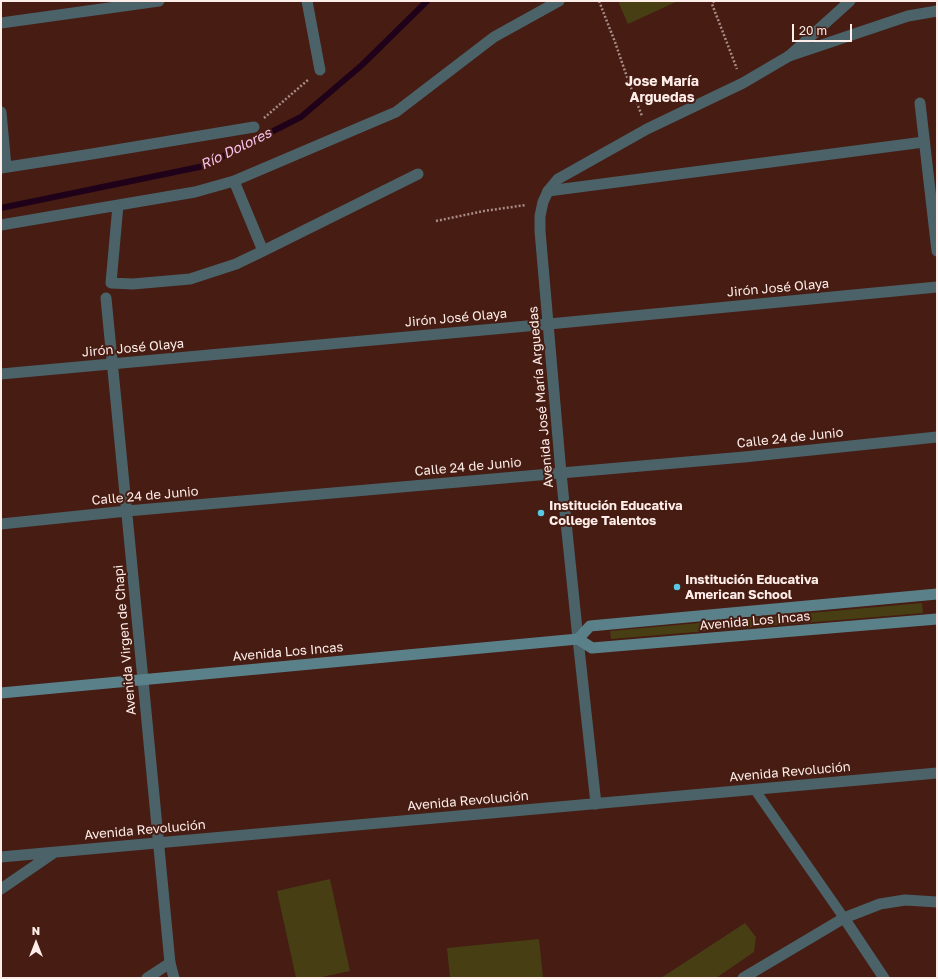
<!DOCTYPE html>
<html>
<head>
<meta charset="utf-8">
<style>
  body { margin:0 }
  #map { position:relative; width:938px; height:979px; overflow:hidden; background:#461c13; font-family:"Golos Text",sans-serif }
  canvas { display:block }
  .frame { position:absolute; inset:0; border:2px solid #feede8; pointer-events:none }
  .north { position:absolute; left:16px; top:923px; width:40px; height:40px; -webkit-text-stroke:3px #461c13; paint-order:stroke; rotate:0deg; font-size:11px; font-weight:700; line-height:16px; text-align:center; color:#feede8 }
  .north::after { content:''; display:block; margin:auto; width:14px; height:18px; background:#feede8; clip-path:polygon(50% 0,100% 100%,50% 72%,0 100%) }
  .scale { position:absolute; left:792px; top:24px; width:60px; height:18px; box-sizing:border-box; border:2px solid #feede8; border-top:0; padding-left:5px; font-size:12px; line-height:14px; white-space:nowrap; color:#feede8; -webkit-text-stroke:3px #461c13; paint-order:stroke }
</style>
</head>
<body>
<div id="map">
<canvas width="938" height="979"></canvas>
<div class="frame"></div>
<div class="north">N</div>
<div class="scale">20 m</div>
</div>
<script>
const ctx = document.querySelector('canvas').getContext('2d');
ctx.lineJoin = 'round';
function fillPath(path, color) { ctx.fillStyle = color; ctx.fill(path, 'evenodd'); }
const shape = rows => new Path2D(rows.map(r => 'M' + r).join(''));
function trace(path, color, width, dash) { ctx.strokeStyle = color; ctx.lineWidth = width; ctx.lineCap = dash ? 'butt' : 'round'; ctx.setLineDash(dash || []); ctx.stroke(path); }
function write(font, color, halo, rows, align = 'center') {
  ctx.font = font + ' "Golos Text",sans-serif'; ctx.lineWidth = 4; ctx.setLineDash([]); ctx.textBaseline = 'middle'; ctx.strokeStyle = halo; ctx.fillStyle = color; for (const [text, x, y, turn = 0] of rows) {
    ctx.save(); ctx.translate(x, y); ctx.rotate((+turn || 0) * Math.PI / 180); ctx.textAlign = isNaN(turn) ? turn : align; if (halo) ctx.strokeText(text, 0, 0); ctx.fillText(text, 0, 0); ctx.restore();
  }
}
fillPath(shape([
  [618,1,678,1,628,24],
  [922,603,923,613,611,639,610,631],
  [330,879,350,971,317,978,296,978,277,891],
  [745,923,756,937,754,952,716,978,661,978],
  [539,939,543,978,450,978,447,948]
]), '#483e14');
trace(shape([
  [1,208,204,166,301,117,362,65,427,1]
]), '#1f021a', 6);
trace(shape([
  [599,1,615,42,628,80,642,116],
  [714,1,712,4,737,69],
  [264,118,309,79],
  [436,221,484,211,526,205]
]), '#a88c85', 2.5, [2, 2]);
trace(shape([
  [755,790,844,918]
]), '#4a6268', 10);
trace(shape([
  [307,1,320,70],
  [1,23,159,1],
  [789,56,908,16,937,11],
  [920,103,937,251],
  [1,112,6,167],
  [1,168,92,154,254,127],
  [234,181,263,251],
  [548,191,924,142],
  [118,205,111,283,133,284,190,279,236,264,263,251,418,174],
  [1,225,195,192,234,181,396,112,494,37,559,1],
  [106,298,143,680],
  [1,374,549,324,937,287],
  [1,524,127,511,744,457,937,437],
  [578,639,596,804],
  [1,857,56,852,937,773],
  [1,889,55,852],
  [844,918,884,978],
  [147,978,170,963]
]), '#4a6268', 11);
trace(shape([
  [578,639,561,473,540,231,540,216,543,202,548,191,558,179,647,129,743,83,789,56,850,1],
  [143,680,170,963,174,978],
  [743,978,844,918,880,904,905,900,937,902]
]), '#4a6268', 11);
trace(shape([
  [578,639,590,626,937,594],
  [1,693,578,639,592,648,937,619]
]), '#5a808a', 11);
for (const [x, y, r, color] of [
  [541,513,4,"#57c9e2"],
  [677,587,4,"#57c9e2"]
]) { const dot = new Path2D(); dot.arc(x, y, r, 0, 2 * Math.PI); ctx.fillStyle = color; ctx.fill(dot); trace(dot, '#461c13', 1.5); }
write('13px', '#feede8', '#461c13', [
  ["Jirón José Olaya",778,288,-5],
  ["Jirón José Olaya",456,318,-5],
  ["Jirón José Olaya",133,348,-5],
  ["Avenida José María Arguedas",541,397,-95],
  ["Calle 24 de Junio",790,438,-6],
  ["Calle 24 de Junio",468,467,-5],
  ["Calle 24 de Junio",145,496,-5],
  ["Avenida Los Incas",755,621,-5],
  ["Avenida Virgen de Chapi",125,640,-95],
  ["Avenida Los Incas",288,652,-5],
  ["Avenida Revolución",790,772,-5],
  ["Avenida Revolución",468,801,-5],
  ["Avenida Revolución",145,830,-5]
]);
write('bold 13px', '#feede8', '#461c13', [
  ["Institución Educativa",549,506],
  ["College Talentos",549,521],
  ["Institución Educativa",685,580],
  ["American School",685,595]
], 'left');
write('bold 14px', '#feede8', '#461c13', [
  ["Jose María",662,82],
  ["Arguedas",662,98]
]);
write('italic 14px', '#f7c3eb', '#461c13', [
  ["Río Dolores",236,149,-26]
]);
</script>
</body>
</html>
